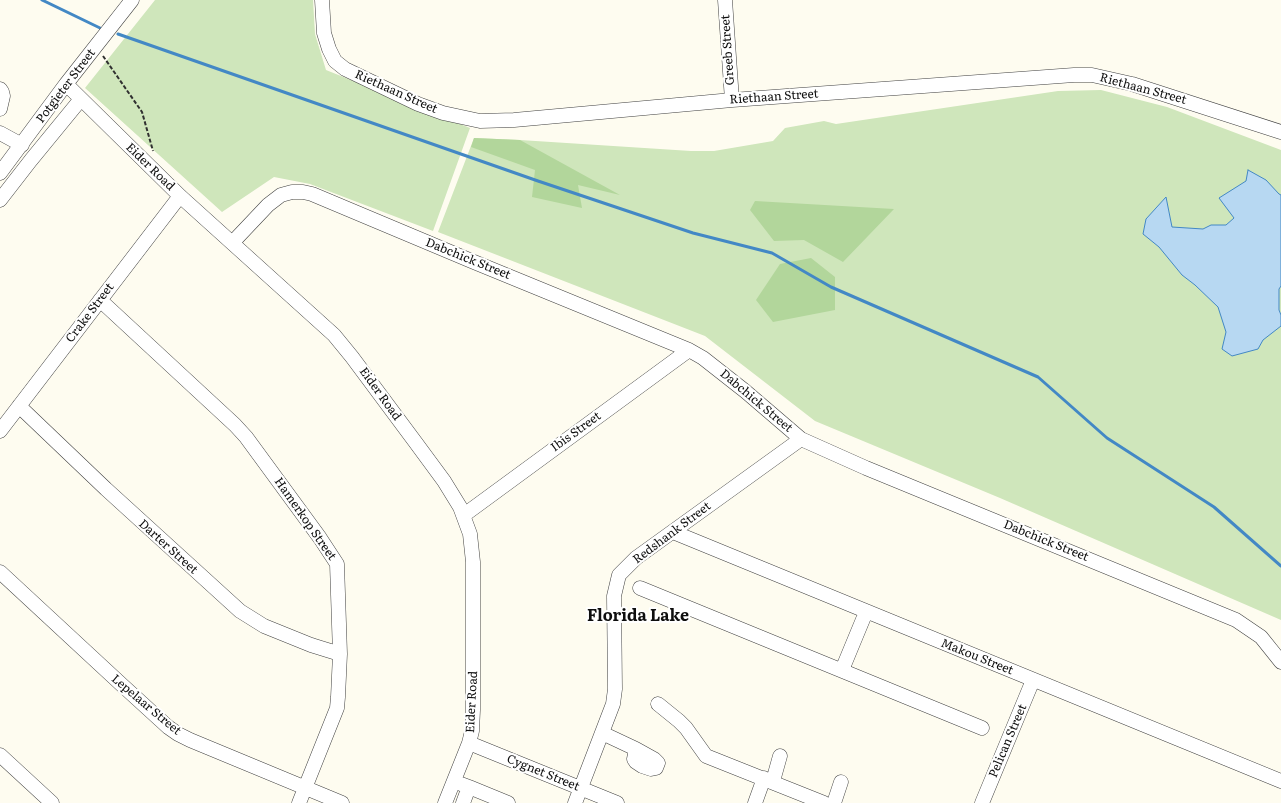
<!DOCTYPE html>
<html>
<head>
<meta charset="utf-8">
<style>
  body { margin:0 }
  canvas { display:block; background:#fefcf0 }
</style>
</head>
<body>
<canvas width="1281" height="803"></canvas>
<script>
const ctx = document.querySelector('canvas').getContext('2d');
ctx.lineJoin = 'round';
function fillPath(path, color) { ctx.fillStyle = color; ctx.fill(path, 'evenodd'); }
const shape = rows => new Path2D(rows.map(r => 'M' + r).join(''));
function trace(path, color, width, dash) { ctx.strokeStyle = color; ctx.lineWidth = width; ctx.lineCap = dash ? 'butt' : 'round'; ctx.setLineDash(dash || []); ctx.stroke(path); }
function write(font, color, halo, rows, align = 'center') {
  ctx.font = font + ' Literata,serif'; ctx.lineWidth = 4; ctx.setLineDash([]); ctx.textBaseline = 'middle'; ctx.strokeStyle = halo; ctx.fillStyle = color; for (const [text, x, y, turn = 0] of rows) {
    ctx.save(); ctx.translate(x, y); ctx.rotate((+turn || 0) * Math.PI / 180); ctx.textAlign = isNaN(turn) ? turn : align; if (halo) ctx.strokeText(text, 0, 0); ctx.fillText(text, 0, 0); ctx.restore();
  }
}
fillPath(shape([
  [155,0,313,0,315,34,326,70,470,128,433,231,310,184,274,177,222,212,85,88],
  [1101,90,1167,107,1281,150,1281,620,1000,498,815,421,705,336,438,232,474,138,520,140,691,151,714,151,773,141,785,128,824,121,836,124,1058,91]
]), '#cfe6bb');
fillPath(shape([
  [474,138,520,140,620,195,578,185,582,208,532,197,535,170,471,147],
  [755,201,894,209,843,262,804,240,774,241,750,210],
  [811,258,835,277,835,310,773,322,756,300,780,264]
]), '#b2d69b');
const water = shape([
  [1248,170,1266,180,1279,194,1281,195,1281,286,1279,289,1279,310,1281,315,1281,326,1263,340,1258,349,1232,356,1222,349,1226,332,1218,307,1195,285,1182,275,1159,247,1143,234,1146,219,1166,197,1172,227,1203,229,1211,225,1226,225,1234,218,1219,198,1246,181,1248,170]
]);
fillPath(water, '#b7d8f2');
trace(water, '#4388c5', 1);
trace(shape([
  [42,0,100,28],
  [118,34,538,181,693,233,772,253,831,287,1038,377,1107,438,1214,507,1281,566]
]), '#4388c5', 3);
const minor = shape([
  [322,0,324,33,329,49,335,61,345,69,418,104,443,113,480,121,514,120,732,100,1074,75,1092,75,1132,84,1281,132],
  [725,0,732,100],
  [66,84,180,196,334,335,352,357,416,443,444,481,460,507,470,534,473,562,473,710,472,731,469,743,445,803],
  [0,89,2,92,3,96,0,109],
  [0,133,22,145],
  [0,173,66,84,132,0],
  [0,200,31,160,81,99],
  [233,242,268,205,281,195,292,192,303,192,312,194,474,262,689,350,703,358,745,391,801,439,866,468,1236,620,1261,637,1281,662],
  [100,300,235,425,246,437,320,538,337,564,340,654,338,697,337,708,299,803],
  [19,406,106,489,240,611,264,626,311,645,340,654],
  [0,431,180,196],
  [464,515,689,350],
  [673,532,1281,781],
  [0,572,122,685,168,727,178,734,190,740,342,803],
  [640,588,982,728],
  [842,670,866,612],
  [658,704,679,721,686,728,706,756,824,803],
  [602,733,636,749,654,759,658,763,656,768,651,769,642,766,636,762,634,759,636,749],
  [469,743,617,803],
  [0,755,52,803],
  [773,781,780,756],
  [461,784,469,787,463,803],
  [469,787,508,803],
  [575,803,613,704,615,689,614,596,619,575,636,558,801,439],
  [755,803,764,778],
  [834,803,841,782],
  [982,803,1033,680]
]);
trace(minor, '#414141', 15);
trace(shape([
  [103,56,142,112,153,151]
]), '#303030', 2, [4, 2]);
trace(minor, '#fff', 14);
write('12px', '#0e0e0e', '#fff', [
  ["Greeb Street",728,50,-94],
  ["Potgieter Street",66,86,-53],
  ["Riethaan Street",1143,89,15],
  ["Riethaan Street",396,92,24],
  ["Riethaan Street",774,97,-4],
  ["Eider Road",150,167,44],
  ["Dabchick Street",468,259,22],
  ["Crake Street",90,313,-53],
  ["Eider Road",380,394,54],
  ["Dabchick Street",756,401,40],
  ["Ibis Street",576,432,-36],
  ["Hamerkop Street",305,519,55],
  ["Redshank Street",672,533,-37],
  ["Dabchick Street",1046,541,22],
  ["Darter Street",168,547,42],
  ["Makou Street",977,657,22],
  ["Eider Road",472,702,-87],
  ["Lepelaar Street",146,705,40],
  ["Pelican Street",1008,741,-67],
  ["Cygnet Street",543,773,22]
]);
write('bold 16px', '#0e0e0e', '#fff', [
  ["Florida Lake",638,616]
]);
</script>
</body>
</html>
